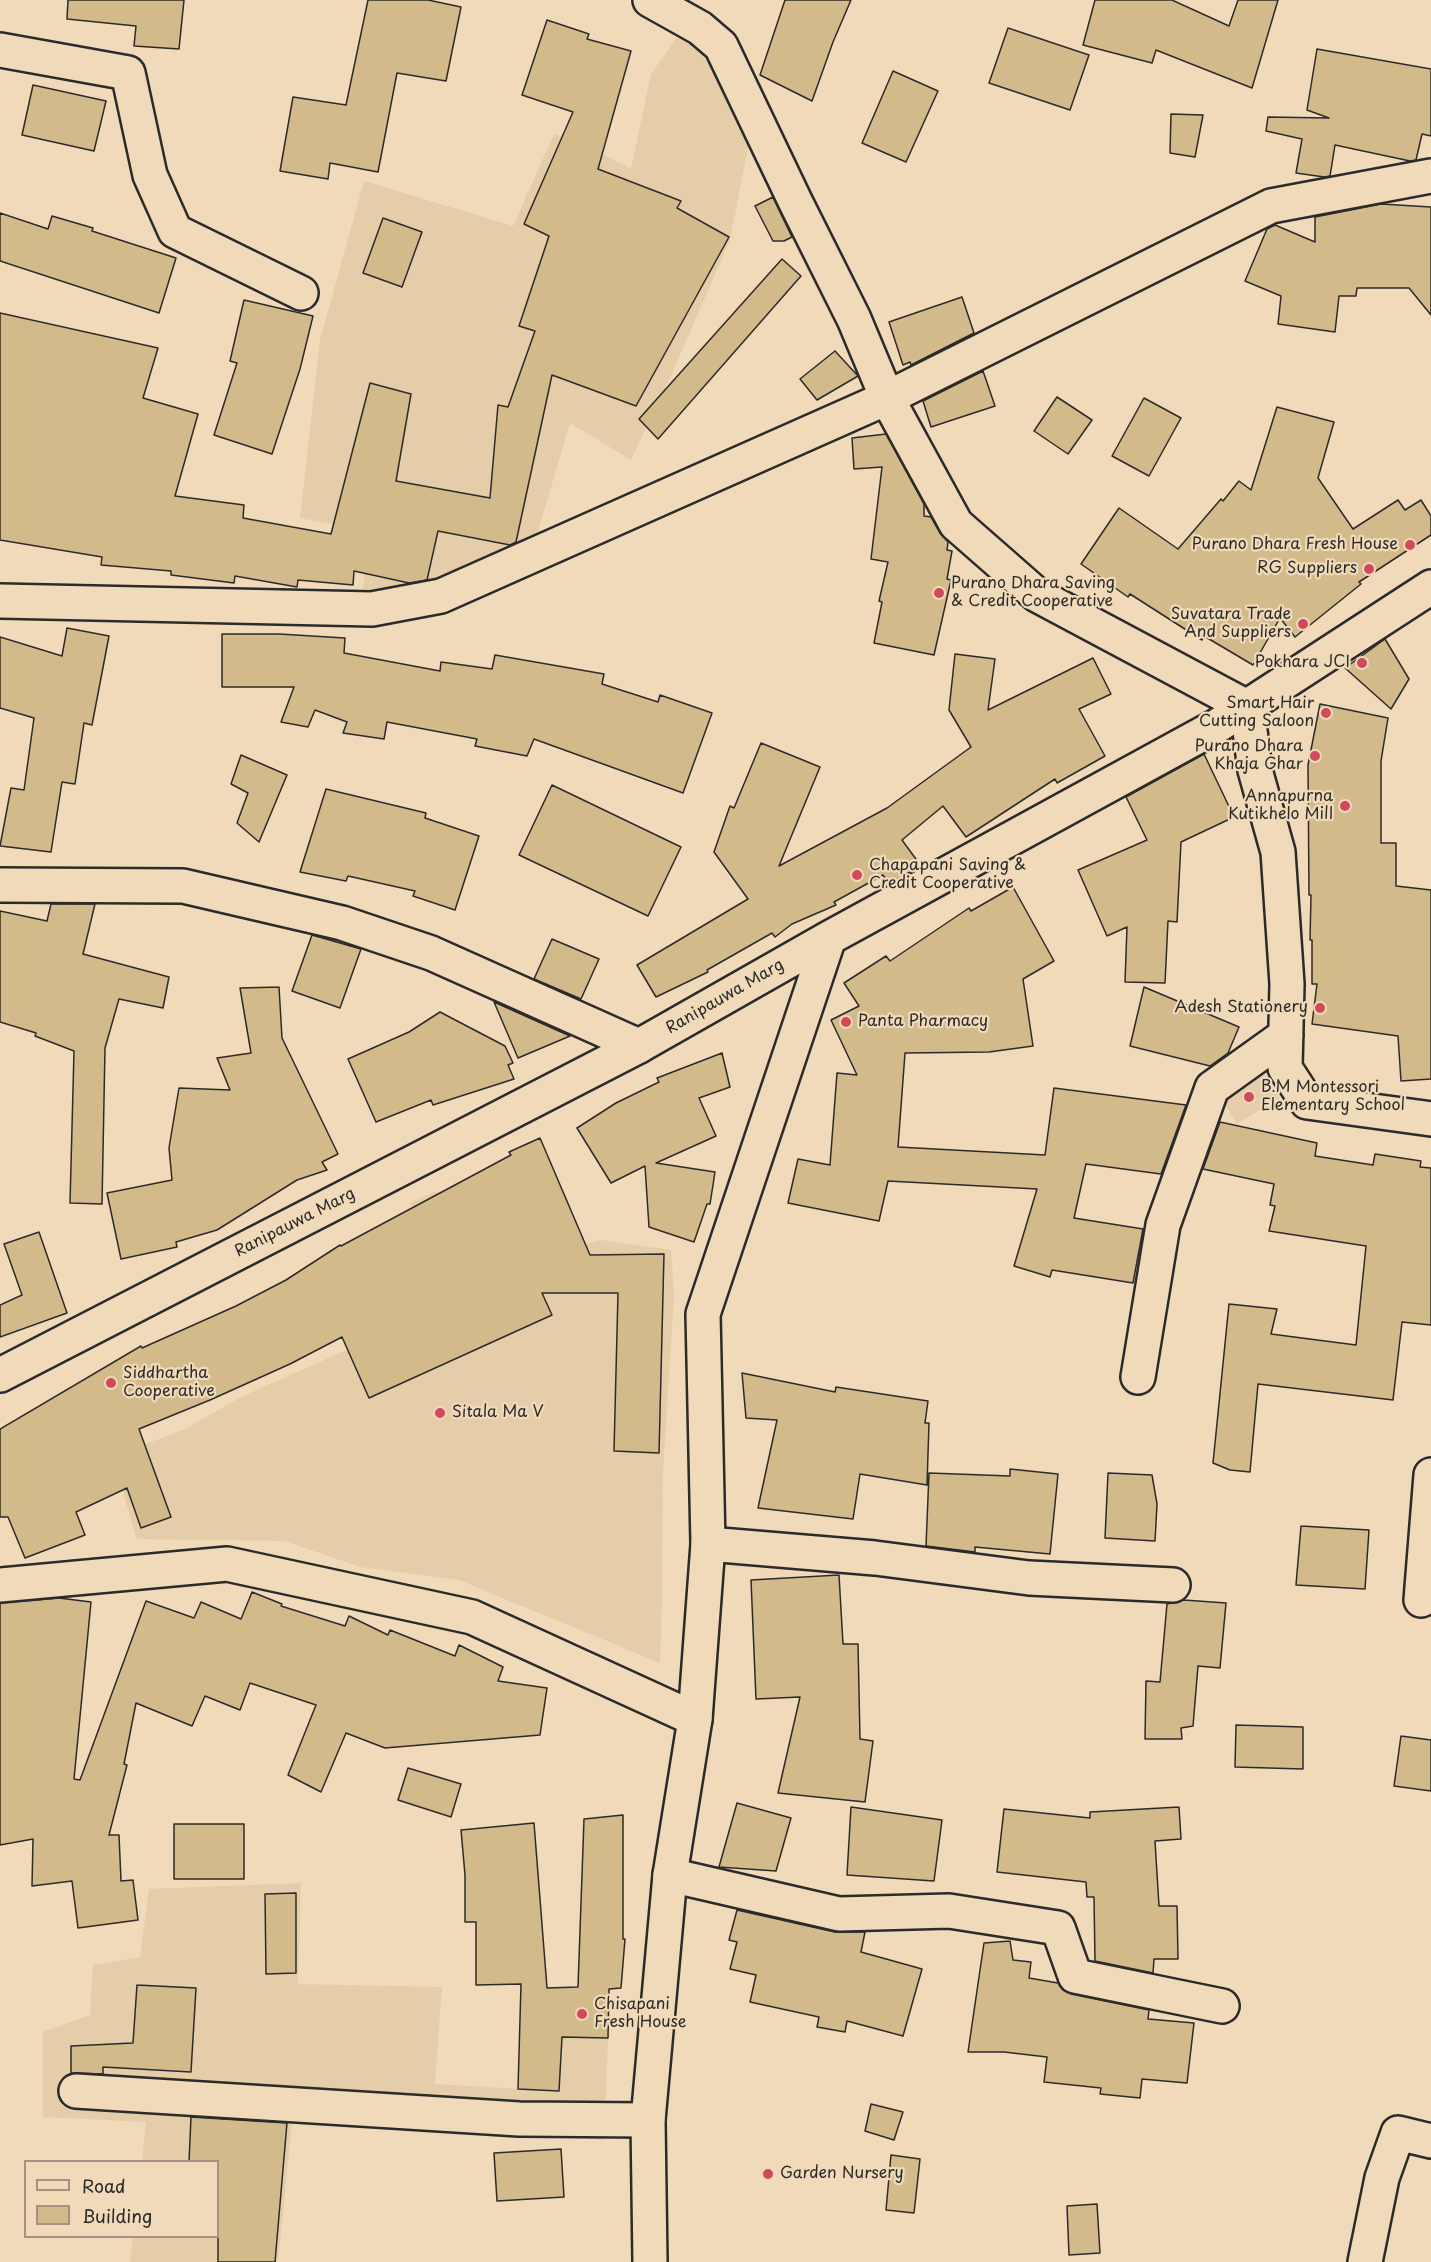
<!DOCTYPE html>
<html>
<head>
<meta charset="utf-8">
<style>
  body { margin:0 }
  #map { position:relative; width:1431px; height:2262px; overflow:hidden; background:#f1dab9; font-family:"Playpen Sans",sans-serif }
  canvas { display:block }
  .legend { position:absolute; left:24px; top:2160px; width:195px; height:78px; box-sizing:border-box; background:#f1dab9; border:2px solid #a29480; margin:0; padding:8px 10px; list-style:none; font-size:18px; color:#2b2b2b }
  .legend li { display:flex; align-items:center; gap:12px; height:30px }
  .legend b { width:30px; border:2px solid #a29480 }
</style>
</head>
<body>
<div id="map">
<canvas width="1431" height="2262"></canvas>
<ul class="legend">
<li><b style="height:8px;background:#f1dab9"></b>Road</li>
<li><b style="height:16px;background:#d3ba8b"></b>Building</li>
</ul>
</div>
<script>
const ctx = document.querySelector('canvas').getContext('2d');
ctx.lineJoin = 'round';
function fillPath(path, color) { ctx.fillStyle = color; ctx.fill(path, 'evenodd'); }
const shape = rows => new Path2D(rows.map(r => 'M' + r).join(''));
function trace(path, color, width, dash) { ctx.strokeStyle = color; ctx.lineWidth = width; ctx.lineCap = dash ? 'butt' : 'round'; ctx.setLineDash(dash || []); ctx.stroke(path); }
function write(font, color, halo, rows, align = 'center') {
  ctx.font = font + ' "Playpen Sans",sans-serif'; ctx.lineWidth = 4.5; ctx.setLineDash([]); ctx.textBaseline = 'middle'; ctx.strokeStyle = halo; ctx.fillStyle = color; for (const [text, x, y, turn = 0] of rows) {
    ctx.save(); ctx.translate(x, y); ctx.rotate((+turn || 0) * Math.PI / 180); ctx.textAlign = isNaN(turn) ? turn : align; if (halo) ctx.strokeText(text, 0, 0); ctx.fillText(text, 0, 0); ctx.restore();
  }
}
fillPath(shape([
  [681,32,714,61,751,132,730,240,673,371,631,460,570,423,529,562,449,597,363,589,368,531,300,518,320,340,364,181,513,226,554,134,587,146,631,169,651,74],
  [1262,1071,1279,1098,1237,1124,1220,1096],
  [436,1191,482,1278,556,1251,601,1240,671,1250,674,1297,663,1471,662,1604,660,1663,459,1580,360,1567,285,1541,137,1539,112,1457,185,1429,241,1397,389,1331,456,1288,410,1203],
  [301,1883,298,1984,442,1987,435,2084,558,2091,562,2037,608,2038,604,2140,292,2123,278,2262,130,2262,133,2237,218,2236,218,2162,142,2161,146,2122,43,2117,43,2032,90,2015,93,1965,140,1957,149,1889]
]), '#e4cda8');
const building = shape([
  [68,0,184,0,179,49,134,46,136,26,67,19,68,0],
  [368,0,428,0,461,7,446,81,397,73,378,172,330,163,328,179,280,171,293,97,346,105,368,0],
  [785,0,851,0,833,42,812,101,760,75,785,0],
  [1095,0,1172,0,1229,26,1238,0,1278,0,1252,88,1156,50,1152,63,1083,45,1095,0],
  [547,20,589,34,587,39,631,51,598,169,681,201,677,208,729,237,636,406,552,375,516,542,510,545,438,531,427,580,409,583,354,571,353,585,298,580,297,587,235,576,234,583,171,575,171,571,101,565,102,557,0,540,0,313,158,348,143,398,198,414,175,496,244,505,243,518,331,534,370,383,411,394,396,481,490,498,498,405,508,407,535,331,519,326,549,236,524,224,573,112,522,95,547,20],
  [1008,28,1089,55,1070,110,989,83,1008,28],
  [1317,49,1431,69,1431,136,1422,134,1416,160,1410,161,1335,145,1330,176,1324,177,1296,173,1302,139,1266,131,1268,117,1329,118,1307,110,1317,49],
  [893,71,938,91,906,162,862,143,893,71],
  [33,85,106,101,94,151,22,135,33,85],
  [1171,114,1203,115,1195,157,1170,153,1171,114],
  [773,197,792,237,784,241,773,241,755,206,773,197],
  [1381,204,1431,207,1431,315,1409,288,1357,288,1356,296,1339,296,1335,332,1278,324,1281,296,1245,281,1267,229,1275,225,1315,242,1315,217,1381,204],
  [0,213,48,229,52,216,93,228,92,231,176,258,159,313,0,261,0,213],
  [383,218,422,232,402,287,363,273,383,218],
  [782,259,801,276,658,439,639,419,782,259],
  [962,297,974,333,911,365,910,362,903,365,889,322,962,297],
  [244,300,313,316,300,369,272,454,214,435,237,363,230,361,244,300],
  [835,351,858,376,817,400,800,379,835,351],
  [983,371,995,406,931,427,923,401,983,371],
  [1057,397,1092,420,1068,454,1034,431,1057,397],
  [1144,398,1181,418,1149,476,1112,456,1144,398],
  [1277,407,1334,422,1318,478,1353,529,1398,500,1405,510,1421,500,1431,516,1431,535,1359,582,1361,584,1295,637,1280,618,1253,665,1204,636,1202,640,1130,594,1128,597,1081,564,1119,508,1178,549,1221,499,1223,501,1239,481,1251,490,1277,407],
  [886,434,924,504,924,516,931,517,940,533,948,542,947,550,952,551,947,579,951,580,934,655,874,643,882,602,879,601,888,562,871,559,882,467,854,469,852,438,886,434],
  [67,628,109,636,92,725,84,723,75,784,62,782,51,852,0,846,11,788,24,790,34,718,0,708,0,637,62,656,67,628],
  [222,634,279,634,345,638,344,653,440,671,441,662,492,669,495,655,604,674,602,684,658,702,660,695,712,713,683,793,534,739,527,756,475,746,477,739,387,722,384,739,343,733,347,722,315,710,308,727,281,722,294,687,222,687,222,634],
  [1385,639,1409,679,1391,709,1345,668,1385,639],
  [955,654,995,659,988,710,1093,658,1111,694,1079,709,1105,756,1057,783,1055,779,966,837,943,806,902,840,921,866,889,884,883,875,834,902,836,905,792,924,775,937,772,933,707,970,708,972,656,997,637,965,748,899,714,852,730,806,734,808,761,743,820,767,779,866,887,808,971,747,949,710,955,654],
  [1320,704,1388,718,1381,761,1381,843,1396,843,1396,886,1431,890,1431,1079,1401,1081,1398,1036,1312,1024,1317,984,1312,984,1312,940,1310,940,1311,895,1309,895,1308,765,1320,704],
  [1204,754,1234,817,1181,842,1177,922,1168,921,1165,983,1125,982,1127,927,1107,936,1078,870,1147,840,1126,797,1204,754],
  [241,755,287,775,259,842,237,823,248,793,231,784,241,755],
  [552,785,681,847,648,916,519,855,552,785],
  [326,789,426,813,425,818,479,836,455,910,413,896,415,891,348,876,346,881,300,872,326,789],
  [1013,887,1054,961,1023,979,1033,1046,989,1052,905,1053,898,1147,1045,1155,1054,1088,1186,1105,1161,1174,1086,1164,1074,1218,1143,1229,1133,1283,1052,1270,1050,1277,1014,1266,1037,1189,888,1181,879,1221,788,1203,798,1159,830,1165,837,1073,857,1075,831,1020,859,1006,844,983,886,956,890,961,969,908,971,911,1013,887],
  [51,904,95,904,83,954,169,977,163,1008,119,999,105,1048,102,1204,70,1203,74,1051,35,1036,36,1033,0,1022,0,911,47,921,51,904],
  [312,935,361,949,340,1008,292,991,312,935],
  [552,939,599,959,581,999,534,979,552,939],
  [279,987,282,1038,338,1154,322,1162,327,1170,297,1180,217,1230,176,1242,177,1247,121,1259,107,1193,172,1180,169,1148,179,1088,230,1090,217,1058,251,1053,240,988,279,987],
  [1144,987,1239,1027,1228,1053,1210,1066,1130,1046,1144,987],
  [494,1002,570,1036,518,1058,494,1002],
  [440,1012,505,1046,513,1063,508,1065,514,1079,433,1105,431,1100,376,1122,348,1059,409,1032,440,1012],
  [722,1053,730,1087,699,1098,716,1136,656,1163,715,1172,710,1204,707,1204,694,1242,649,1227,645,1166,611,1183,577,1128,616,1103,659,1082,657,1078,722,1053],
  [1220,1122,1317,1143,1315,1156,1373,1165,1375,1154,1421,1161,1420,1167,1431,1168,1431,1325,1402,1322,1393,1400,1258,1384,1250,1472,1230,1470,1213,1463,1229,1304,1277,1309,1271,1334,1356,1345,1366,1246,1269,1231,1275,1206,1270,1205,1274,1184,1203,1169,1220,1122],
  [540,1138,590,1255,664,1254,659,1453,614,1451,618,1293,542,1293,552,1315,369,1398,342,1337,290,1364,210,1400,139,1429,171,1517,141,1528,127,1488,76,1512,85,1535,25,1558,8,1517,0,1517,0,1429,141,1346,142,1348,236,1306,286,1280,340,1245,341,1246,511,1155,509,1152,540,1138],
  [39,1232,67,1313,0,1337,0,1305,22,1295,4,1244,39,1232],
  [742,1373,835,1392,836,1387,928,1401,925,1423,929,1423,927,1485,860,1474,853,1519,758,1508,777,1420,746,1418,742,1373],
  [1010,1469,1058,1474,1050,1554,975,1547,975,1552,926,1546,929,1473,1010,1476,1010,1469],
  [1108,1473,1152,1475,1157,1504,1155,1541,1105,1538,1108,1473],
  [1301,1526,1369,1530,1365,1589,1296,1585,1301,1526],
  [839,1575,843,1644,858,1644,860,1739,873,1741,865,1802,778,1793,800,1697,756,1699,751,1580,839,1575],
  [252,1592,282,1604,281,1606,345,1626,349,1616,388,1635,390,1630,455,1656,459,1645,503,1667,498,1681,547,1688,540,1735,385,1748,346,1733,321,1792,288,1775,316,1705,250,1683,240,1710,205,1696,192,1726,136,1703,124,1764,127,1765,109,1835,119,1835,121,1881,133,1880,138,1920,78,1928,72,1881,32,1886,33,1839,0,1845,0,1603,59,1598,91,1602,74,1779,80,1780,146,1601,194,1618,201,1602,241,1619,252,1592],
  [1184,1600,1226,1603,1220,1668,1198,1666,1193,1726,1181,1728,1182,1739,1145,1739,1146,1681,1160,1682,1167,1604,1184,1600],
  [1236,1725,1303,1727,1303,1769,1235,1767,1236,1725],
  [1401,1736,1431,1740,1431,1791,1394,1786,1401,1736],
  [408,1768,461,1784,451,1817,398,1800,408,1768],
  [737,1803,791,1818,776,1871,719,1867,737,1803],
  [851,1807,942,1820,934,1881,847,1875,851,1807],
  [1179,1807,1181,1839,1155,1841,1159,1906,1177,1906,1178,1959,1154,1959,1153,1973,1095,1961,1094,1897,1087,1897,1086,1882,997,1872,1004,1809,1090,1818,1090,1812,1179,1807],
  [623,1815,623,1939,625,1939,621,1988,609,1989,608,2038,562,2037,559,2091,518,2089,521,1984,476,1985,476,1922,465,1922,465,1875,461,1830,534,1823,547,1988,578,1987,584,1819,623,1815],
  [174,1824,244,1824,244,1879,174,1879,174,1824],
  [296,1893,296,1973,266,1974,265,1894,296,1893],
  [737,1910,835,1932,865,1932,861,1952,922,1969,903,2036,847,2021,845,2032,817,2027,819,2017,750,2002,756,1975,730,1969,737,1942,729,1940,737,1910],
  [1010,1941,1013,1960,1031,1962,1029,1978,1058,1983,1063,1990,1071,1994,1149,2010,1148,2019,1194,2023,1187,2083,1142,2079,1140,2098,1100,2094,1101,2088,1044,2082,1047,2057,1004,2052,968,2052,984,1943,1010,1941],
  [137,1985,196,1988,191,2072,103,2067,103,2074,71,2073,71,2046,133,2043,137,1985],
  [871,2104,903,2112,894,2140,865,2131,871,2104],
  [191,2117,287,2123,275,2262,218,2262,218,2162,189,2162,191,2117],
  [561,2149,564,2197,497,2201,494,2153,561,2149],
  [891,2155,920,2159,914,2213,886,2210,891,2155],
  [1097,2204,1100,2253,1069,2255,1067,2206,1097,2204]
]);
fillPath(building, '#d3ba8b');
trace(building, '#2b2b2b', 1.5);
const minor = shape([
  [650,0,700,28,721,46,795,201,854,319,887,398,956,524,1037,595,1247,707,1255,770,1278,852,1287,984,1285,1068,1307,1102,1431,1119],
  [0,50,128,73,150,175,175,231,301,293],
  [0,601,372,609,441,596,887,398,1271,206,1431,176],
  [0,885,183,886,342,923,431,953,639,1046],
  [1138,1377,1163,1225,1212,1088,1286,1035],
  [708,1544,875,1558,1029,1578,1173,1585],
  [0,1585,227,1564,472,1617,695,1719],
  [1421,1600,1431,1475],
  [670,1875,839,1914,949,1911,1058,1928,1075,1976,1222,2006],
  [76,2091,519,2119,648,2120],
  [1365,2262,1382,2178,1398,2133,1431,2141]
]);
const major = shape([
  [0,1375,639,1046,829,938,1217,726,1431,587],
  [650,2262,648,2120,670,1875,695,1719,708,1544,703,1314,829,938]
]);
trace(minor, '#2b2b2b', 38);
trace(major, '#2b2b2b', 38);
trace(minor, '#f1dab9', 33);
trace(major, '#f1dab9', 33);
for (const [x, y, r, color] of [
  [1410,545,6,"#d1495b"],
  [1369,569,6,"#d1495b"],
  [939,593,6,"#d1495b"],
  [1303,624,6,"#d1495b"],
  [1362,663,6,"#d1495b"],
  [1326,713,6,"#d1495b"],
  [1315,756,6,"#d1495b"],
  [1345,806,6,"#d1495b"],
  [857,875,6,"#d1495b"],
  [1320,1008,6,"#d1495b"],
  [846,1022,6,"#d1495b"],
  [1249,1097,6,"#d1495b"],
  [111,1383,6,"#d1495b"],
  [440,1413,6,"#d1495b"],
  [582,2014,6,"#d1495b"],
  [768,2174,6,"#d1495b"]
]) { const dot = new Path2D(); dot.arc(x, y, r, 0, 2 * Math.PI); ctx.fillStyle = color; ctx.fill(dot); trace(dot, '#f1dab9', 2); }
write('16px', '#2b2b2b', '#f1dab9', [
  ["Purano Dhara Fresh House",1398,545],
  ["RG Suppliers",1357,569],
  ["Purano Dhara Saving",951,584,"left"],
  ["& Credit Cooperative",951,602,"left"],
  ["Suvatara Trade",1291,615],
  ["And Suppliers",1291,633],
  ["Pokhara JCI",1350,663],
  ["Smart Hair",1314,704],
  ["Cutting Saloon",1314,722],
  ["Purano Dhara",1303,747],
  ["Khaja Ghar",1303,765],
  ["Annapurna",1333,797],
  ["Kutikhelo Mill",1333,815],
  ["Chapapani Saving &",869,866,"left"],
  ["Credit Cooperative",869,884,"left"],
  ["Adesh Stationery",1308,1008],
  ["Panta Pharmacy",858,1022,"left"],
  ["B.M Montessori",1261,1088,"left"],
  ["Elementary School",1261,1106,"left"],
  ["Siddhartha",123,1374,"left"],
  ["Cooperative",123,1392,"left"],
  ["Sitala Ma V",452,1413,"left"],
  ["Chisapani",594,2005,"left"],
  ["Fresh House",594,2023,"left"],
  ["Garden Nursery",780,2174,"left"]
], 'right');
write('16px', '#2b2b2b', '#f1dab9', [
  ["Ranipauwa Marg",725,997,-30],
  ["Ranipauwa Marg",295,1223,-27]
]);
</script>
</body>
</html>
